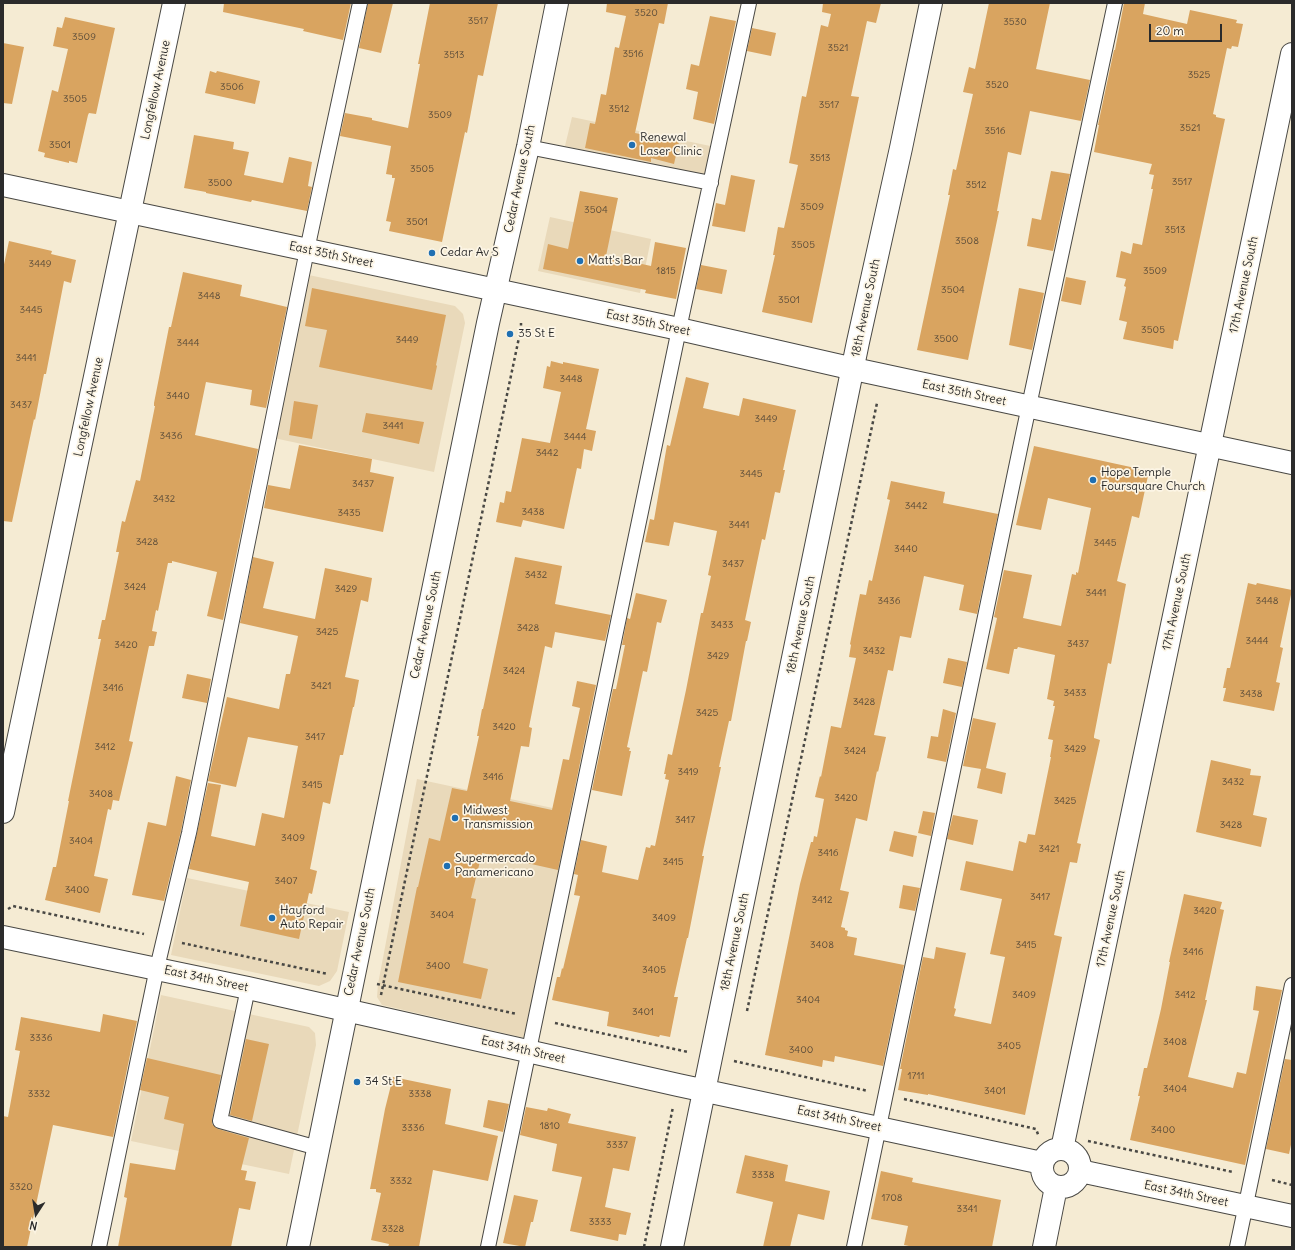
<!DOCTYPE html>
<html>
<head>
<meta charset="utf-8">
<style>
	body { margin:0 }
	#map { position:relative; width:1295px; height:1250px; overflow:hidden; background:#f5ebd3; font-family:Delius,sans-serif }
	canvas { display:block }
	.frame { position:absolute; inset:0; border:4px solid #2b2b2b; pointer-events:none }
	.north { position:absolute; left:16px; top:1194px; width:40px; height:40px; -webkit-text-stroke:3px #fcf5e5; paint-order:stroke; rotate:192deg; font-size:11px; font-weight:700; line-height:16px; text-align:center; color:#2b2b2b }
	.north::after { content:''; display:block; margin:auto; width:14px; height:18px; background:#2b2b2b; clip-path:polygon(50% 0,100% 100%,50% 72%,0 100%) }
	.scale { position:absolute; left:1149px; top:24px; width:73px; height:18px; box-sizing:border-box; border:2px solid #2b2b2b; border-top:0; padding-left:5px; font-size:12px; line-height:14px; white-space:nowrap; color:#2b2b2b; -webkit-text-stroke:3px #fcf5e5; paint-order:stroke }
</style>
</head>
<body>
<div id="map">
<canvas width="1295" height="1250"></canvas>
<div class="frame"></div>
<div class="north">N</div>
<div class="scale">20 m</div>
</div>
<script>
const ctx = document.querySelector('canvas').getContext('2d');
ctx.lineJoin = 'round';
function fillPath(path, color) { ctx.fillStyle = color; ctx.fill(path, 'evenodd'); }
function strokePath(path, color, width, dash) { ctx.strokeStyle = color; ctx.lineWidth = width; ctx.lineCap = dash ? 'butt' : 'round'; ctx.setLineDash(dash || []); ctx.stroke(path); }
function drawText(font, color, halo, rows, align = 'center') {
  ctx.font = font + ' Delius,sans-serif'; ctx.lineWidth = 3.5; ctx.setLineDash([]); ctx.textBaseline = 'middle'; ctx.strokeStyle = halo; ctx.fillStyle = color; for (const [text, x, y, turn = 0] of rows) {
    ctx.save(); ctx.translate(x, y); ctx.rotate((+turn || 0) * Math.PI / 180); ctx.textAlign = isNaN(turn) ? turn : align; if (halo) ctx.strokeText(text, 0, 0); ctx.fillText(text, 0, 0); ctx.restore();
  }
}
const built = new Path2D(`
	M572,117L715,147L708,177L565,146Z
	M550,217L651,239L640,293L538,271Z
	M304,274L455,306L463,314L465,323L434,472L269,437Z
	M417,779L576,813L529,1039L382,1005L377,997L378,984Z
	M187,878L349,912L337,971L330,981L319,986L171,955Z
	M161,995L309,1027L315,1033L316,1045L289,1174L131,1141Z`);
const building = new Path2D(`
	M224,3H351L343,40L303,31L304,29L223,12Z
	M368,3H393L381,53L359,48Z
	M430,3H498L483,76L478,75L467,133L465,132L442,242L389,231L391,222L386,221L395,178H392V175L386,174L391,146L340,136L345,113L372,118V120L408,128L420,64H418Z
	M607,3H668L664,24L659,23L635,133L679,142L674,164L651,158V162L585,148L590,123L595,124L601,94L606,95L615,47L619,48L626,16L606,12Z
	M823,3H881L876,23L867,21L851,96L859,97L812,323L762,312L775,255H773L778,227L784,228L798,165L789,163L802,96L806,97L821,25L828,27L831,14L822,12Z
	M989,3H1050L1036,69L1090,80L1081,121L1030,111L1021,155L1008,152L997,211H999L968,360L917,350L950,195H948L953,169L956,170L973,94L963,92L969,67L975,69Z
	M1124,3H1145L1143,14L1187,24L1190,10L1237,20L1236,23L1243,24L1238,47L1232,46L1231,49L1227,48L1213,114L1216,115V117L1225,119L1178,341L1174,340L1173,349L1123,339L1127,322L1119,320L1126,287L1124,286L1126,279L1116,277L1121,251L1131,254L1133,243L1142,245L1153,189H1151L1154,175L1149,174L1152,164L1094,152L1099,125H1098L1114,50H1115Z
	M710,16L736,21L714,124L693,119L698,92L686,89L691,64L699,66Z
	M65,17L115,28L96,114L89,113L88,115L77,163L69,161V163L44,157L45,153L38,151L52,90L58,92L68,49L53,46L57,27L62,28Z
	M752,28L776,33L771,56L747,51Z
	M3,43L24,47L12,104L3,103Z
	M210,71L216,73L217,71L260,81L255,104L205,93Z
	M194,135L234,142L233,149L249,152L244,175L283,183L289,157L312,162L308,186L312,187L307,211L252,200L251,202L206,193V192L184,188Z
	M1051,171L1070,174L1053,251L1027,246L1032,218L1041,220Z
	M731,175L755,180L745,232L712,226L716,203L725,205Z
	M580,191L618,198L606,256L651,266L655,242L686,248L676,299L645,293L646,290L543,269L548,244L568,249Z
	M9,241L52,251L51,254L76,260L71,283L64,281L46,374H44L35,420L34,419L12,522L3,521V269Z
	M701,265L727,270L722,294L696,289Z
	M183,272L242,285L240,296L287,307L266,408L250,405L252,390L206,382L195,435L258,449L223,620L207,616L217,572L172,561V563H168L158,611L156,610L152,631L157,632L154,646H149L129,741L133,742L119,801L113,800L111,810L108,809L94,876L108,879L100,913L45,900L53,867H56L69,801H68L101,639H98L102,620H105L119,552H116L122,521L125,522L136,480L140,481L155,406H154V403L169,327H171Z
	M1066,277L1086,281L1081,305L1061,301Z
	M312,288L446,315L436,365L437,366L432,390L319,367L327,330L305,326Z
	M1019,288L1044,293L1032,350L1009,345Z
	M551,361L563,364V362L599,369L586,429L596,431L592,451L584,449L581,469L577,468L564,529L523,520L521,527L496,522L500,502L504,503L506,491L511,492L522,438L550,443L561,392L543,388L547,366L550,367Z
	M686,377L709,383L703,408L739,416L743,398L796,410L783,470H785L780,493L775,492L765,540L762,539L745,620L751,622L747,641H746L731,721H729L719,767H721L702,856H704L688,938H687L674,997H678L670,1037L660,1035L659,1037L607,1026L609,1012L552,1000L557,977H560L562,968L563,969L580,896L574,895L578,875L574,874L581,840L607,846L602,872L638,880L646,847L650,848L651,845L655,846L669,780L665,779L666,774H664L668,754L672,755L686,690L701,613H703L711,576L708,575L717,531L674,522L669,546L645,542L650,519L654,520L667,445L670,446Z
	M294,401L318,405L312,439L289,435Z
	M366,413L424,422L419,444L362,432Z
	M299,445L372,459L370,472L394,477L383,532L264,508L268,485L290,489Z
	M1034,446L1149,471L1139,518L1132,516L1117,581L1126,584L1111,664L1108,663L1094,736V738L1100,740L1077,843L1081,844L1077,863L1070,862L1054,935L1062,937L1025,1115L928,1094V1095L898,1090L902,1069H900L923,957L934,959L936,947L966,953L954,1008L956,1009L954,1016L991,1024L1005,957L990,954L1002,899L960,890L966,861L1013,871L1019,841L1026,843L1028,834L1035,835L1051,757H1050L1053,740L1048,739L1055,706H1053L1054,701L1047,699L1055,655L1018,647L1017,649H1014L1009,674L986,669L997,618L994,617L1004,570L1032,575L1023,618L1061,626L1072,574L1076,575V572L1078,573L1091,508L1048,498L1041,530L1016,525Z
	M891,481L945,492L943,503L998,514L977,614L959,610L964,585L924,576L911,638L900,636L893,671L888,670L874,735L886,737L878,772L877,771L867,821L856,818L840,890L849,892L841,927L845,928V930L848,931L847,936L857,938L854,955L904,965L883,1066L835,1056L834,1062L823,1060L822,1067L765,1055L800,884L811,842H813L814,836L817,837L824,799L815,797L820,776L821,777L831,726L841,728L856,658L849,657L851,645L850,644L860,594L866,595L869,580L872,581L890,500L887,499Z
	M253,557L274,562L263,608L315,619L325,568L372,578L368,602L361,600L345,677L359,680L354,707H353L343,755H340L330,804L323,802L310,869L317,871L312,894L309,893L299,939L240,926L249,882L189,869L208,783L221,785L211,836L255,846L262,813L284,818L298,746L248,737L236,787L208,781L227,697L279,709L286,674H290L298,636L240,623Z
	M515,557L562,566L555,604L611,615L605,641L555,632L552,648L545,646L529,727L532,728L529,747L521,746L510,801L552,810L563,759L569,760L580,708L572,706L577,681L596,685L558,870L482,853L471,898L476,899L463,963L488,969L481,999L398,982L417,887H418L429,838L440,841L452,788L467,791L479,736H477L482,709H483Z
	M1248,583L1256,585L1257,583L1292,590L1280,647L1283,648L1276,682L1280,683L1274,711L1223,701L1226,688H1223L1227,668H1230Z
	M636,593L667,600L661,623L657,622L647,672L643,671L627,747L630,748L629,751H631L622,796L592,790L613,689H616L625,645H622L627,618L630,619Z
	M948,658L967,662L962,687L943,683Z
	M187,674L211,679L207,703L182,698Z
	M943,709L956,713L946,762L927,758L931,736L938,737Z
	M973,718L996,723L986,768L1006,773L1002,794L977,788L981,769L963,766Z
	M1211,760L1251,769L1250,775L1261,776L1253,815L1267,818L1261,847L1196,832Z
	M176,776L191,780L181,831L164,901L132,895L148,822L166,826Z
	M923,811L935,813L931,836L918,833Z
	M953,815L978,820L973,845L947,839Z
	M894,831L917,836L913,857L889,851Z
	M903,885L920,888L915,911L899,908Z
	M1184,894L1222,902L1220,909L1224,910L1205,1000H1207L1188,1077L1233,1088L1237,1072L1246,1074L1259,1011L1253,1010L1256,986L1282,990L1245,1165L1130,1140L1140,1096H1138L1144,1068H1147L1161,1009L1170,962H1169Z
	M103,1014L137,1021L113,1137L53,1125L27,1247H3V1116L8,1117L20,1051L15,1050L21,1017L100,1032Z
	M246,1039L269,1044L252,1121L230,1115Z
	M147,1058L221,1075L212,1119V1124L218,1129L249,1138L241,1170L247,1171L245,1180L256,1182L250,1210L239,1208L231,1247H118L127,1198L124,1197L130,1163L175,1170L184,1124L164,1119L169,1097L140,1090Z
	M1285,1059L1292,1060V1140L1289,1154L1266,1149Z
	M393,1077L451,1089L445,1124L498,1136L488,1181L433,1170L419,1247H388L389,1244L371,1240L381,1193L376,1192V1189H370L385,1109Z
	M488,1100L509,1104L503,1132L483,1127Z
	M526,1107L547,1111L548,1108L571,1114L568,1123L636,1137L629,1171L613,1168L605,1207L631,1213L626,1235L619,1234L618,1241L570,1231L582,1177L552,1171L557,1144L520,1135Z
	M745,1155L788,1165L785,1181L830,1191L824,1220L798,1214L790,1247H763L773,1202L736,1193Z
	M881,1171L913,1178L912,1182L1001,1200L992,1247H914L904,1245L908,1226L871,1219Z
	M514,1195L538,1200L533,1222H531L525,1247L503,1243Z`);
const path = new Path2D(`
	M8,909L13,906L144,934
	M182,943L328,974
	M377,984L517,1014
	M381,995L521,328V323
	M747,1011L877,403
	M555,1023L688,1052
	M734,1061L868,1091
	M904,1099L1036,1129L1039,1137
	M1088,1141L1233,1172
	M1272,1180L1292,1185
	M644,1247L673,1107`);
const lane = new Path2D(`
	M528,147L711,183
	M248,988L220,1121L318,1148
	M99,1247L157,968L189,833L307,250L360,3
	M488,1247L679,329L749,3
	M854,1247L1023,434L1115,3
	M1237,1247L1292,985`);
const street = new Path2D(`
	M3,812L174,3
	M3,937L248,988L678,1085L1042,1163
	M1042 1168a19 19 0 1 1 38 0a19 19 0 1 1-38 0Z
	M1062,1149L1292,54
	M1080,1171L1292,1216
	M672,1247L858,342L901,148L931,3
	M1044,1247L1056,1187`);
const secondary = new Path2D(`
	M3,185L679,329L854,369L1292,463
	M298,1247L488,323L528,147L557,3`);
const markers = [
	[632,145,4,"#1f6fb2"],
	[432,253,4,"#1f6fb2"],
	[580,261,4,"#1f6fb2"],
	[510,334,4,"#1f6fb2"],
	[1093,480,4,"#1f6fb2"],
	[455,818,4,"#1f6fb2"],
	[447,866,4,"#1f6fb2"],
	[272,918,4,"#1f6fb2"],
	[357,1082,4,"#1f6fb2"]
];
const numberNames = [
	["3520",646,13],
	["3517",478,21],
	["3530",1015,22],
	["3509",84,37],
	["3521",838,48],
	["3516",633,54],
	["3513",454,55],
	["3525",1199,75],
	["3520",997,85],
	["3506",232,87],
	["3505",75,99],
	["3517",829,105],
	["3512",619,109],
	["3509",440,115],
	["3521",1190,128],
	["3516",995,131],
	["3501",60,145],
	["3513",820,158],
	["3505",422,169],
	["3517",1182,182],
	["3500",220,183],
	["3512",976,185],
	["3509",812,207],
	["3504",596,210],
	["3501",417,222],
	["3513",1175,230],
	["3508",967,241],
	["3505",803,245],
	["3449",40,264],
	["1815",666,271],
	["3509",1155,271],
	["3504",953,290],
	["3448",209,296],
	["3501",789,300],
	["3445",31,310],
	["3505",1153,330],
	["3500",946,339],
	["3449",407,340],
	["3444",188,343],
	["3441",26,358],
	["3448",571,379],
	["3440",178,396],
	["3437",21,405],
	["3449",766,419],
	["3441",393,426],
	["3436",171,436],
	["3444",575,437],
	["3442",547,453],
	["3445",751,474],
	["3437",363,484],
	["3432",164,499],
	["3442",916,506],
	["3438",533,512],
	["3435",349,513],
	["3441",739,525],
	["3428",147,542],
	["3445",1105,543],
	["3440",906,549],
	["3437",733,564],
	["3432",536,575],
	["3424",135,587],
	["3429",346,589],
	["3441",1096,593],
	["3436",889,601],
	["3448",1267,601],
	["3433",722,625],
	["3428",528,628],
	["3425",327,632],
	["3444",1257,641],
	["3437",1078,644],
	["3420",126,645],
	["3432",874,651],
	["3429",718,656],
	["3424",514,671],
	["3421",321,686],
	["3416",113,688],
	["3433",1075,693],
	["3438",1251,694],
	["3428",864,702],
	["3425",707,713],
	["3420",504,727],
	["3417",315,737],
	["3412",105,747],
	["3429",1075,749],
	["3424",855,751],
	["3419",688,772],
	["3416",493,777],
	["3432",1233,782],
	["3415",312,785],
	["3408",101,794],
	["3420",846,798],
	["3425",1065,801],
	["3417",685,820],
	["3428",1231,825],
	["3409",293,838],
	["3404",81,841],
	["3421",1049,849],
	["3416",828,853],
	["3415",673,862],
	["3407",286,881],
	["3400",77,890],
	["3417",1040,897],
	["3412",822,900],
	["3420",1205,911],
	["3404",442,915],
	["3409",664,918],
	["3408",822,945],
	["3415",1026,945],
	["3416",1193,952],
	["3400",438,966],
	["3405",654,970],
	["3409",1024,995],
	["3412",1185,995],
	["3404",808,1000],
	["3401",643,1012],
	["3336",41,1038],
	["3408",1175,1042],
	["3405",1009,1046],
	["3400",801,1050],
	["1711",916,1076],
	["3404",1175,1089],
	["3401",995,1091],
	["3332",39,1094],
	["3338",420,1094],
	["1810",550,1126],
	["3336",413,1128],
	["3400",1163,1130],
	["3337",617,1145],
	["3338",763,1175],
	["3332",401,1181],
	["3320",21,1187],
	["1708",892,1198],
	["3341",967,1209],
	["3333",600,1222],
	["3328",393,1229]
];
const streetNames = [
	["Longfellow Avenue",156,90,-78],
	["Cedar Avenue South",520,179,-78],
	["East 35th Street",331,255,12],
	["17th Avenue South",1244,285,-78],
	["18th Avenue South",866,308,-78],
	["East 35th Street",648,323,12],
	["East 35th Street",964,393,12],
	["Longfellow Avenue",89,407,-78],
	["17th Avenue South",1177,602,-78],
	["Cedar Avenue South",426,625,-78],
	["18th Avenue South",801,625,-78],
	["17th Avenue South",1111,919,-78],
	["Cedar Avenue South",360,942,-78],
	["18th Avenue South",735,942,-78],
	["East 34th Street",206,979,12],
	["East 34th Street",523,1050,13],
	["East 34th Street",839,1119,12],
	["East 34th Street",1186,1194,12]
];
const poiNames = [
	["Renewal",640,138],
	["Laser Clinic",640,152],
	["Cedar Av S",440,253],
	["Matt's Bar",588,261],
	["35 St E",518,334],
	["Hope Temple",1101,473],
	["Foursquare Church",1101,487],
	["Midwest",463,811],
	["Transmission",463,825],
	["Supermercado",455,859],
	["Panamericano",455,873],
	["Hayford",280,911],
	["Auto Repair",280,925],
	["34 St E",365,1082]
];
fillPath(built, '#e9d9ba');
fillPath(building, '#d9a460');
strokePath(lane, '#494844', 16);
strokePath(street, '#494844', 24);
strokePath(secondary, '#494844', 24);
strokePath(path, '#494844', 2.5, [3, 3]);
strokePath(lane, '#fff', 14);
strokePath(street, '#fff', 22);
strokePath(secondary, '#fff', 22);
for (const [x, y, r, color] of markers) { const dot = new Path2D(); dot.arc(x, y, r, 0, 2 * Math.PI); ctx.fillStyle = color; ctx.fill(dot); strokePath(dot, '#fcf5e5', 1.5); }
drawText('10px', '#564938', null, numberNames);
drawText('12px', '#2b2b2b', '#fcf5e5', streetNames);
drawText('12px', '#2b2b2b', '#fcf5e5', poiNames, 'left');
</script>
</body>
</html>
